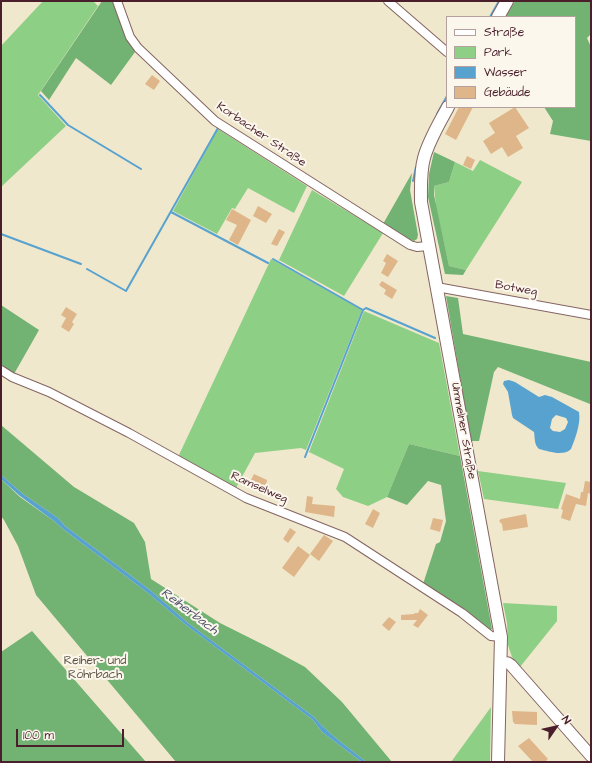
<!DOCTYPE html>
<html>
<head>
<meta charset="utf-8">
<style>
	body { margin:0 }
	#map { position:relative; width:592px; height:763px; overflow:hidden; background:#f0e8cc; font-family:"Architects Daughter",sans-serif }
	canvas { display:block }
	.frame { position:absolute; inset:0; border:2px solid #4a1f2b; pointer-events:none }
	.legend { position:absolute; left:446px; top:16px; width:130px; height:92px; box-sizing:border-box; background:#fbf7ec; border:1px solid #b4a19f; margin:0; padding:5px 7px; list-style:none; font-size:12px; color:#4a1f2b }
	.legend li { display:flex; align-items:center; gap:8px; height:20px }
	.legend b { width:20px; border:1px solid #b4a19f }
	.north { position:absolute; left:536px; top:707px; width:40px; height:40px; -webkit-text-stroke:3px #fbf7ec; paint-order:stroke; rotate:56deg; font-size:11px; font-weight:700; line-height:16px; text-align:center; color:#4a1f2b }
	.north::after { content:''; display:block; margin:auto; width:14px; height:18px; background:#4a1f2b; clip-path:polygon(50% 0,100% 100%,50% 72%,0 100%) }
	.scale { position:absolute; left:16px; top:729px; width:108px; height:18px; box-sizing:border-box; border:2px solid #4a1f2b; border-top:0; padding-left:5px; font-size:12px; line-height:14px; white-space:nowrap; color:#4a1f2b; -webkit-text-stroke:3px #fbf7ec; paint-order:stroke }
</style>
</head>
<body>
<div id="map">
<canvas width="592" height="763"></canvas>
<div class="frame"></div>
<ul class="legend">
<li><b style="height:5px;background:#fff"></b>Straße</li>
<li><b style="height:11px;background:#8ecf86"></b>Park</li>
<li><b style="height:11px;background:#57a2cf"></b>Wasser</li>
<li><b style="height:11px;background:#deb689"></b>Gebäude</li>
</ul>
<div class="north">N</div>
<div class="scale">100 m</div>
</div>
<script>
const ctx = document.querySelector('canvas').getContext('2d');
ctx.lineJoin = 'round';
function fillPath(path, color) { ctx.fillStyle = color; ctx.fill(path, 'evenodd'); }
function strokePath(path, color, width, dash) { ctx.strokeStyle = color; ctx.lineWidth = width; ctx.lineCap = dash ? 'butt' : 'round'; ctx.setLineDash(dash || []); ctx.stroke(path); }
function drawText(font, color, halo, rows, align = 'center') {
  ctx.font = font + ' "Architects Daughter",sans-serif'; ctx.lineWidth = 4; ctx.setLineDash([]); ctx.textBaseline = 'middle'; ctx.strokeStyle = halo; ctx.fillStyle = color; for (const [text, x, y, turn = 0] of rows) {
    ctx.save(); ctx.translate(x, y); ctx.rotate((+turn || 0) * Math.PI / 180); ctx.textAlign = isNaN(turn) ? turn : align; if (halo) ctx.strokeText(text, 0, 0); ctx.fillText(text, 0, 0); ctx.restore();
  }
}
const green = new Path2D(`
	M43,1H93L98,6L38,95L66,126L1,187V46Z
	M218,129L307,186L294,213L248,188L235,209L232,208L217,234L173,211Z
	M480,160L522,182L466,270L449,266L436,207L434,186L449,182L455,162L473,171Z
	M312,190L383,233L344,296L279,260Z
	M271,259L362,310L306,450L301,448L255,453L236,488L178,457Z
	M364,311L439,343L460,456L409,444L387,497L368,506L343,497L336,489L344,469L309,452Z
	M478,471L566,483L558,509L484,499Z
	M503,603L557,606V621L520,667L512,657L508,645L507,623Z
	M491,707L490,762H451Z`);
const forest = new Path2D(`
	M102,1H115L127,39L135,52L111,85L76,58L49,100L41,91Z
	M515,1H591V34L587,38L591,47V141L550,134L553,121L544,107H575V17H505Z
	M434,152L455,162L449,182L434,186V195L449,266L466,270L463,275L445,274L428,197L429,174Z
	M412,173L410,190L418,235L417,239L414,241L409,240L383,224Z
	M446,296L458,298L463,334L591,362V399L590,404L498,367L494,372L479,441H471Z
	M1,305L39,330L14,374L1,366Z
	M1,425L74,487L134,523L145,542L151,579L220,623L270,648L305,667L342,702L392,762H366C349,747 329,735 314,717L188,623L150,590L65,526L58,518L23,494L1,475Z
	M409,444L460,456L492,629L490,630L423,584L436,544L440,542L446,521L441,485L428,481L407,505L387,497Z
	M1,479L20,497L54,521L63,529L148,593L186,625L313,720L322,732L362,762H176L36,595L18,546L4,520L1,516Z
	M32,631L146,762H1V652Z`);
const water = new Path2D(`
	M509,380L515,382L539,397L545,395L552,397L579,412C581,424 575,439 571,449C563,457 548,451 539,449C534,445 535,438 534,432L513,418L512,415L508,392L503,384L504,381ZM556,415L566,418L568,422L565,429L560,432L553,431L550,428L552,419Z
	M1,475L23,494L58,518L65,526L150,590L188,623L314,717C329,735 349,747 366,762H362L322,732L313,720L186,625L148,593L63,529L54,521L20,496L1,479Z`);
const stream = new Path2D(`
	M490,17L499,1
	M40,95L68,125L141,169
	M437,114L447,96
	M413,181L416,167
	M171,212L268,263
	M1,234L81,264
	M273,259L363,310L366,308L435,338
	M87,269L126,291L218,128
	M305,457L363,310`);
const building = new Path2D(`
	M152,75L160,81L154,90L145,84Z
	M459,107H473L456,140L445,134Z
	M515,107L529,128L516,136L523,148L508,157L502,147L491,154L483,141L495,133L489,123Z
	M467,156L475,160L471,169L463,165Z
	M258,206L272,214L266,223L253,216Z
	M232,209L251,220L238,245L229,240L237,225L226,220Z
	M279,229L285,232L277,246L271,244Z
	M387,254L398,261L388,277L381,273L386,263L383,261Z
	M382,281L397,290L392,299L384,294L386,290L379,285Z
	M66,307L77,314L72,322L74,324L69,332L61,327L66,318L61,315Z
	M254,474L267,480V481L264,488L251,480Z
	M585,481L591,482V494L588,493L586,506L576,504L570,521L561,518L563,510L561,509L566,494L580,499L581,492H583Z
	M307,496L313,497L312,504L335,506L334,517L305,512Z
	M373,509L380,513L373,528L365,524Z
	M526,514L528,527L503,531L502,524L499,521L501,519Z
	M433,518L443,520L440,532L430,529Z
	M290,528L296,532L288,543L283,539Z
	M324,535L333,541L319,561L310,554Z
	M298,546L310,555L294,577L282,568Z
	M420,609L428,615L418,628L413,625L417,620H401V615L414,614L415,613H418Z
	M389,617L396,622L389,631L382,625Z
	M512,711L537,712V725L515,724L513,722Z
	M529,738L548,759L545,762H533L518,746Z`);
const minor = new Path2D(`
	M117,1L130,37L138,48L215,121L410,245L417,247L428,246
	M388,1L447,52
	M436,289L442,288L591,315
	M1,370L12,377L49,392L129,433L246,498L345,537L462,613L491,636L501,637`);
const tertiary = new Path2D(`
	M501,662L508,663L511,665L591,756`);
const secondary = new Path2D(`
	M498,17L507,1
	M448,107C439,124 429,140 424,158C420,172 421,188 421,202L501,637L498,762`);
const streetNames = [
	["Korbacher Straße",261,135,34],
	["Botweg",516,289,10],
	["Ummelner Straße",463,431,80],
	["Ramselweg",259,488,24]
];
const parkNames = [
	["Reiher- und",95,661],
	["Röhrbach",95,675]
];
const waterNames = [
	["Reiherbach",189,612,37]
];
fillPath(green, '#8ecf86');
fillPath(forest, '#72b273');
fillPath(water, '#57a2cf');
strokePath(stream, '#57a2cf', 2);
fillPath(building, '#deb689');
strokePath(minor, '#846563', 10);
strokePath(tertiary, '#846563', 13);
strokePath(secondary, '#846563', 14);
strokePath(minor, '#fff', 8);
strokePath(tertiary, '#fff', 11);
strokePath(secondary, '#fff', 12);
drawText('12px', '#4a1f2b', '#fbf7ec', streetNames);
drawText('12px', '#5e5446', '#fbf7ec', parkNames);
drawText('italic 13px', '#4f536d', '#fbf7ec', waterNames);
</script>
</body>
</html>
